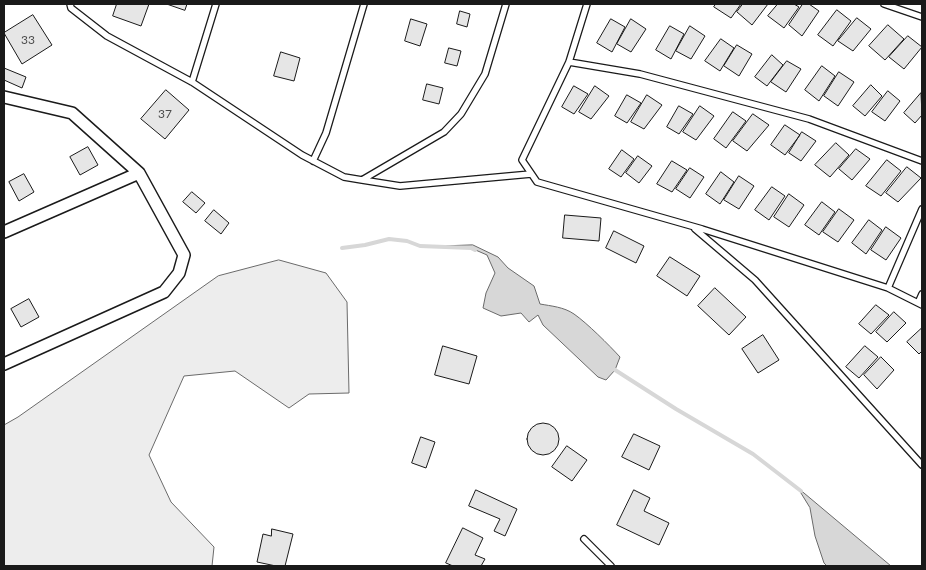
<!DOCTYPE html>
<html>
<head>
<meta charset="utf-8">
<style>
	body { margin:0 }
	#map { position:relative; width:926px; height:570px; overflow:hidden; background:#fff; font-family:Lato,sans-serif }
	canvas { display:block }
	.frame { position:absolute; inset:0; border:5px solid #1a1a1a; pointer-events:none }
</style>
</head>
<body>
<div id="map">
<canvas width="926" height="570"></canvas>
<div class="frame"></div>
</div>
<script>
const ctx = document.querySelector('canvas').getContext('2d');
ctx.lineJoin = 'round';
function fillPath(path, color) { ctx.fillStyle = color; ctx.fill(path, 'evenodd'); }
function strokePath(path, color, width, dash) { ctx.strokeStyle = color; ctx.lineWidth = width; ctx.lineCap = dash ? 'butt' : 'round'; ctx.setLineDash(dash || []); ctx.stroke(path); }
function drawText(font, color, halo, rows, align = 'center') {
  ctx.font = font + ' Lato,sans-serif'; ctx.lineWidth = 4; ctx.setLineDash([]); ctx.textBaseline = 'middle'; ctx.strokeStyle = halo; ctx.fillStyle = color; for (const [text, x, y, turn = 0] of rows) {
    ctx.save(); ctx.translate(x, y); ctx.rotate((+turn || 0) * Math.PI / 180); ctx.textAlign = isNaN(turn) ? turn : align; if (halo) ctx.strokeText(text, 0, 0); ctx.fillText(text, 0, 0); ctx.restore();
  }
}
const green = new Path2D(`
	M279,260L326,273L347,302L349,393L309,394L289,408L235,371L184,376L149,455L171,502L214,547L212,566H4V425L18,417L218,276Z`);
const water = new Path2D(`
	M473,245L498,257L508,268L534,286L540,304C551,306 564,307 574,314C587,323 609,345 620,357L615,370L606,380L598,377L543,325L538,315L529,322L521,313L501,316L483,308L486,293L495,273L487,255L471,248L443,246Z
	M798,488L891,566H827L824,563L815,536L810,508Z`);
const stream = new Path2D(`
	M342,248L365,245L389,239L407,241L420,246L471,248L475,250
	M612,368L676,409L753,454L801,491`);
const building = new Path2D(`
	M117,4H149L141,26L113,16Z
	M167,4H187L185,10Z
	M716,4H741L731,18L714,7Z
	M743,4H768L752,25L737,12Z
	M778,4H794L799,7L784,28L768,16Z
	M803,4H809L819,11L802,36L789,25Z
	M837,10L851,21L833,46L818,35Z
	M460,11L470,14L467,27L457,24Z
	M33,15L52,45L22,64L4,33Z
	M857,18L871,29L853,51L838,41Z
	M411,19L427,24L420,46L405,41Z
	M611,19L625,27L612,52L597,43Z
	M631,19L646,29L631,52L617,44Z
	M888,25L904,39L885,60L869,46Z
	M670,26L684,34L671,59L656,50Z
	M690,26L705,36L691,59L676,51Z
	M908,36L922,47L904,69L889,57Z
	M721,39L734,48L720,71L705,61Z
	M737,45L752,54L739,76L724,66Z
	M449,48L461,51L457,66L445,63Z
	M281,52L300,58L294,81L274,76Z
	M772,55L783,65L767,86L755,77Z
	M787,61L801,69L786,92L771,82Z
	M822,66L835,76L819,101L805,90Z
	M4,68L26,77L22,88L4,80Z
	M839,72L854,82L838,106L824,96Z
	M427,84L443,88L439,104L423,100Z
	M871,85L882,96L865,116L853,106Z
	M574,86L588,94L574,114L562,107Z
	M595,86L609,96L591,119L579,112Z
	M166,90L189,110L165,139L141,119Z
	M888,91L900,101L885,121L872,112Z
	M921,93L922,115L915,123L904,113Z
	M627,95L641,103L627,123L615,116Z
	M647,95L662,105L644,129L631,122Z
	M679,106L693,114L679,134L667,127Z
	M700,106L714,116L696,140L683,132Z
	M733,112L746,121L726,148L714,139Z
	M753,114L769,125L747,151L733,141Z
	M785,125L800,135L785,155L771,145Z
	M802,132L816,141L801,161L789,153Z
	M836,143L849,155L830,177L815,165Z
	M88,147L98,165L80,175L70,157Z
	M856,149L870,159L852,180L839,169Z
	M622,150L634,159L621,177L609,169Z
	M638,156L652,166L639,183L626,173Z
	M887,160L901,171L881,196L866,186Z
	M672,161L687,170L672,192L657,184Z
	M907,167L921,178L898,202L886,193Z
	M690,168L704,177L690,198L676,189Z
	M721,172L734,182L720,204L706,194Z
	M24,174L34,192L19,201L9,182Z
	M739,176L754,186L739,209L724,200Z
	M772,187L785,196L769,220L755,210Z
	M192,192L205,203L196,213L183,202Z
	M789,194L804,205L789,227L774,217Z
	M822,202L835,212L819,235L805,225Z
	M839,209L854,220L838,242L823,232Z
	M214,210L229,223L221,234L205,221Z
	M565,215L601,218L599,241L563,238Z
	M869,220L882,230L866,254L852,243Z
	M886,227L901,238L886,260L871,250Z
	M614,231L644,246L636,263L606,248Z
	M670,257L700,276L687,296L657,276Z
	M715,288L746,317L729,335L698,306Z
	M29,299L39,317L21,327L11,309Z
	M876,305L889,315L871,334L859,324Z
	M894,312L906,323L887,342L876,332Z
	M922,328V351L919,354L907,342Z
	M763,335L779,360L758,373L742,349Z
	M443,346L477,356L469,384L435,375Z
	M865,346L878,357L859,378L846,367Z
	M881,357L894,370L877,389L864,375Z
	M527 439a16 16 0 1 1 32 0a16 16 0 1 1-32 0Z
	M634,434L660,446L649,470L622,457Z
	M421,437L435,442L426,468L412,463Z
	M567,446L587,460L572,481L552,467Z
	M476,490L517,509L505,536L494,531L500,519L469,506Z
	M634,490L650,498L644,511L669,523L659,545L617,525Z
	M463,528L483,538L475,555L485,559L481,566H453L446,563Z
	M272,529L293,534L285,566H276L257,562L263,534L271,536Z`);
const lane = new Path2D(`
	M70,4L71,8L107,36L192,82L302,155L344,177L362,180L444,132L461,114L485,74L506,4
	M587,4L569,62L522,160L537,182L702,229L888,288L918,303
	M884,4L922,17
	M569,62L640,74L809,119L922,161
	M192,82L216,4
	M313,161L326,133L364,4
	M362,180L400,186L531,174
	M695,229L755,280L922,465
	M888,288L922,209
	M922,294L918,303L922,305
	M584,539L611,566`);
const street = new Path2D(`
	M4,97L72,113L139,173L184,255L179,273L164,292L4,364
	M4,232L139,173`);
const numberNames = [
	["33",28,40],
	["37",165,114]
];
fillPath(green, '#ededed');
strokePath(green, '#6a6a6a', 1);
fillPath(water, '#d7d7d7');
strokePath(water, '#6a6a6a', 1);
strokePath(stream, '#d7d7d7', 4);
fillPath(building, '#e6e6e6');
strokePath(building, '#1a1a1a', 1);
strokePath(lane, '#1a1a1a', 8);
strokePath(street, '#1a1a1a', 14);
strokePath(lane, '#fff', 5.5);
strokePath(street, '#fff', 11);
drawText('12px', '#4d4d4d', null, numberNames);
</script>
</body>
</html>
